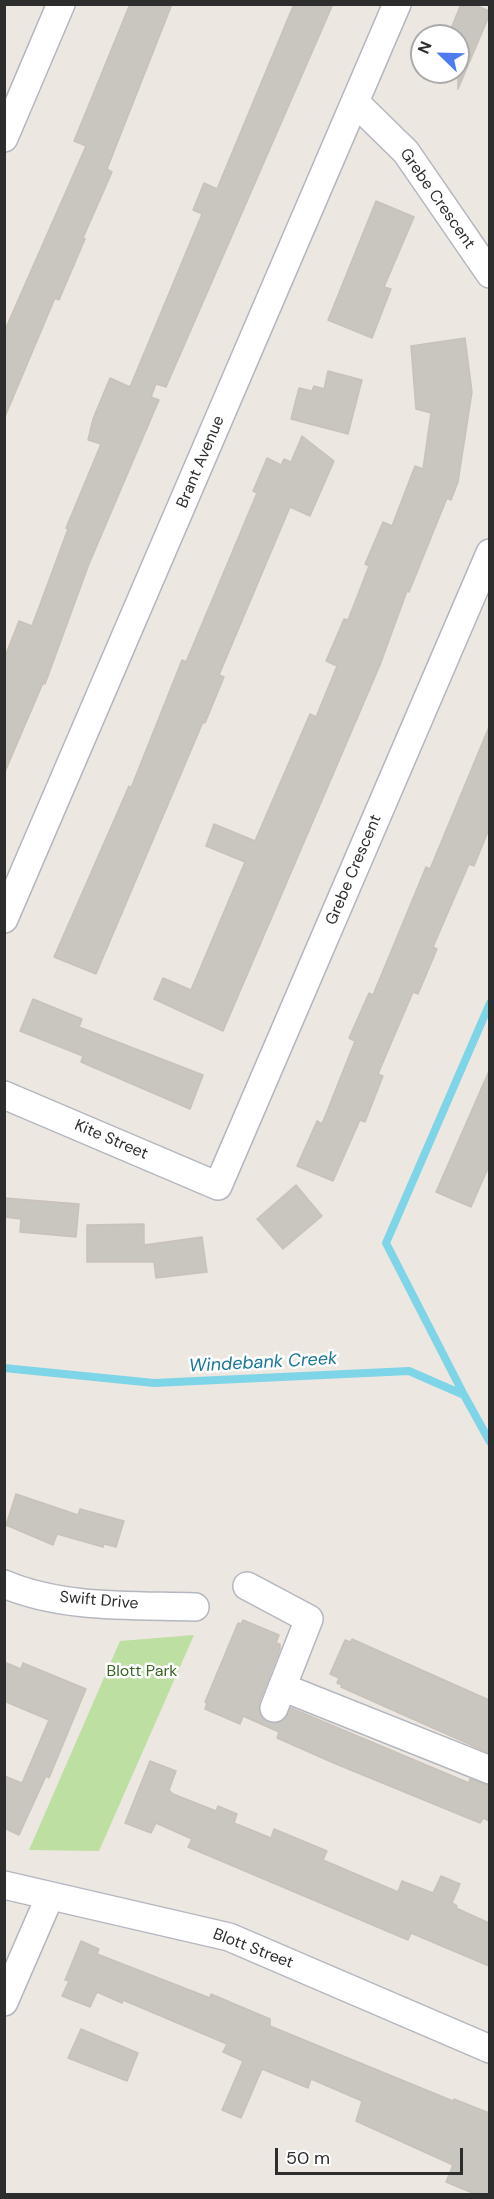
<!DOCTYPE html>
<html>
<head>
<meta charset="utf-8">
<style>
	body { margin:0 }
	#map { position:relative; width:494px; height:2199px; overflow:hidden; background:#ede7e1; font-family:"DM Sans",sans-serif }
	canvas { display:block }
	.frame { position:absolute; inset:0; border:6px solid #2d2d2d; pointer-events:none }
	.north { position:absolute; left:410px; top:24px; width:60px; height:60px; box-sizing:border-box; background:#fff; border:2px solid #ababab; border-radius:50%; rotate:293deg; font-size:16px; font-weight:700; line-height:24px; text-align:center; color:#2d2d2d }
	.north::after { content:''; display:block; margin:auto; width:21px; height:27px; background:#4e7bed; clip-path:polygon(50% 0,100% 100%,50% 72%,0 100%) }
	.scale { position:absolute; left:275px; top:2148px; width:188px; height:27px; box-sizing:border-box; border:3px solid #2d2d2d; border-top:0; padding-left:8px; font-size:18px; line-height:21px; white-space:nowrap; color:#2d2d2d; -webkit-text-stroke:4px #fff; paint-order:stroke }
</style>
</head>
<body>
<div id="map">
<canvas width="494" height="2199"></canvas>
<div class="frame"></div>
<div class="north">N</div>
<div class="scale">50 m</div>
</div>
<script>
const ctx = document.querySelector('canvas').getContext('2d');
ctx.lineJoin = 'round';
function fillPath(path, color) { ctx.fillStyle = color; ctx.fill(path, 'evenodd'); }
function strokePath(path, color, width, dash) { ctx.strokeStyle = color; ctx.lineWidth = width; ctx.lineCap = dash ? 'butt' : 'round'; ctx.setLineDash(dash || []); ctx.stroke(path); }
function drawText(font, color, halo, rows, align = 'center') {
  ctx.font = font + ' "DM Sans",sans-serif'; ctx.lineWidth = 5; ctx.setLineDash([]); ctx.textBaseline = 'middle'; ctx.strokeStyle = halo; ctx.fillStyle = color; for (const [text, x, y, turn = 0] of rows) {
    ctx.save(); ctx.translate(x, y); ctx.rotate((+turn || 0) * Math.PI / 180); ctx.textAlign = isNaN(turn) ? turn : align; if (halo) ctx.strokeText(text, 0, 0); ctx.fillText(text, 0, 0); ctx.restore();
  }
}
const green = new Path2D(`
	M194,1635L99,1851L29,1850L120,1641Z`);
const stream = new Path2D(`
	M4,1368L154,1383L409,1371L464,1395L490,1442
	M464,1395L386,1243L490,1003`);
const building = new Path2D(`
	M130,4H172L107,169L112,172L83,238L85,239L59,300L55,298L4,419V332L86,146L74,141Z
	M294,4H333L166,387L156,384L151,397L159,400L89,564L45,684L43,683L4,774V659L19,621L32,626L68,529L66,528L101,444L88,440L93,419L110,378L130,387L202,214L193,210L204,183L217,189Z
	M461,4H473L489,11V16L458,89V36H448Z
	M376,201L414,217L384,287L391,289L372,338L328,320Z
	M465,338L472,392L458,482L451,500L447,498L409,592L407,591L380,665L223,1031L154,999L163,978L191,990L245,862L206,846L214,824L255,841L310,714L316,717L337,666L326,661L344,619L348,620L369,566L365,564L383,522L392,526L415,466L423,469L431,413L416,409L411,346Z
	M328,371L362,380L348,434L291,419L299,388L312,391L314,386L324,389Z
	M302,436L334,461L310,516L290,507L219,675L224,677L205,723L203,722L96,974L54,957L129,786L131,788L182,660L186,662L218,586L257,493L253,491L267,458L281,465L284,459L291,462Z
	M489,727V829L474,866L469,864L433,947L437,949L418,994L413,992L378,1074L383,1076L365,1122L360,1120L333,1181L297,1166L317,1121L322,1124L355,1041L349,1038L369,993L373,995L426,867L430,869Z
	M33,999L82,1019L79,1027L203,1075L190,1109L81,1062L83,1056L20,1031Z
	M489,1071V1166L471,1207L436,1192Z
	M296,1185L322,1216L283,1249L257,1219Z
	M4,1198L79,1204L76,1237L20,1232L21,1219L4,1217Z
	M144,1224V1245L202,1237L207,1272L156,1278L154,1262H87V1225Z
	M16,1494L78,1515L80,1509L124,1521L116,1547L104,1544L103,1547L57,1534L53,1545L6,1525Z
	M243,1620L279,1635L276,1643L280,1644V1649L259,1703L262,1718L277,1723L284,1720L291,1708L469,1783L470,1779L489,1785V1821L483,1818L480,1823L336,1764L277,1738L279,1732L243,1716L240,1724L205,1709L207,1703L205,1702L238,1623L241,1624Z
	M352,1639L489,1700V1753L341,1687L342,1685L337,1683L339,1678L330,1674L345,1640L351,1642Z
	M4,1662L21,1669L23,1663L86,1689L49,1778L46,1776L19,1835L4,1828V1776L22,1783L49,1720L4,1701Z
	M150,1761L176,1771L169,1790L173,1794L216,1811L218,1806L237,1814L234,1823L271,1838L274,1829L327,1851L323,1860L398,1892L402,1881L433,1893L441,1876L460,1884L452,1903L457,1906L456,1908L489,1923V1966L411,1933L408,1940L188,1847L192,1839L156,1823L151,1833L125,1823Z
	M81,1941L99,1949L97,1954L210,1998L211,1994L270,2019V2026L453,2101L454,2099L489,2113V2194H475L446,2182L453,2165L356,2121L362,2101L311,2079L308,2088L262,2069L241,2118L222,2110L243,2061L223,2052L227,2044L123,2000L122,2003L97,1992L90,2007L62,1996L69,1981L65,1980Z
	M81,2029L138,2053L127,2081L68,2058Z`);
const minor = new Path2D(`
	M356,103L406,152L490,274
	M4,138L61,4
	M4,919L397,4
	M4,1095L218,1186L490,553
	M4,1584C63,1609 132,1605 195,1607
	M247,1586L309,1619L274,1708
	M282,1687L490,1770
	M4,1885L229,1937L490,2049
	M4,2002L50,1896`);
const streetNames = [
	["Grebe Crescent",437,199,55],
	["Brant Avenue",201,462,-67],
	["Grebe Crescent",354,870,-67],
	["Kite Street",111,1140,23],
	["Swift Drive",99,1601,5],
	["Blott Street",253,1949,21]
];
const parkNames = [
	["Blott Park",142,1672]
];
const waterNames = [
	["Windebank Creek",263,1363,-3]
];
fillPath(green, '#bddfa2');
strokePath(stream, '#7dd5e7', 8);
fillPath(building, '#c9c5bf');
strokePath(building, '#c9c2ba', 1.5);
strokePath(minor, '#b4b7bf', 30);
strokePath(minor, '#fff', 27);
drawText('16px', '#2d2d2d', '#fff', streetNames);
drawText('16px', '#366721', '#fff', parkNames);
drawText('italic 18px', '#187797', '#fff', waterNames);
</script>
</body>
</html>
